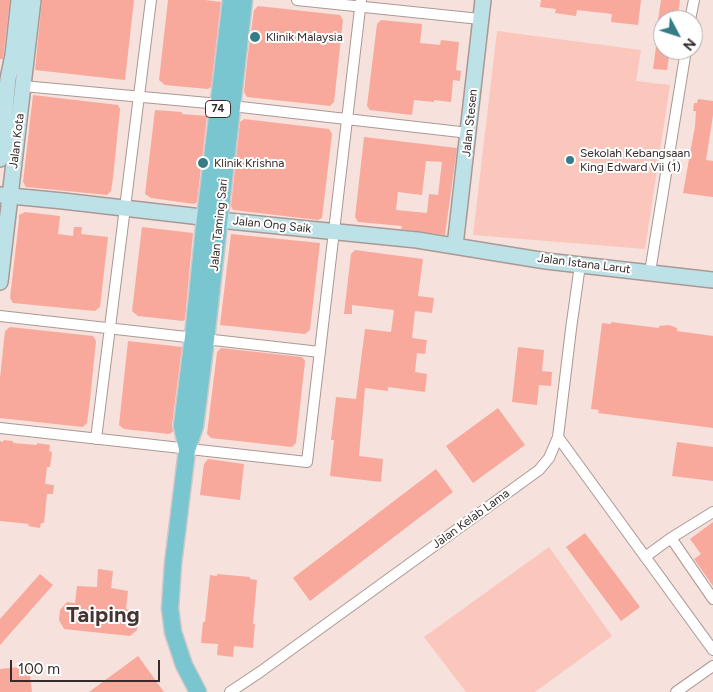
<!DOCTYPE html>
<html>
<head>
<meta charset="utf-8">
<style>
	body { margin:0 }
	#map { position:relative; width:713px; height:692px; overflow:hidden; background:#f6e1dd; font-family:Figtree,sans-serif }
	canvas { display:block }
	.north { position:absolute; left:653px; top:10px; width:50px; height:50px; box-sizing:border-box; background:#fff; border:1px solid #aeabaa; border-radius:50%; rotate:130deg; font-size:14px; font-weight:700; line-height:20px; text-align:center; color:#342c2a }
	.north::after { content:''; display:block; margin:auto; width:18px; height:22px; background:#357c87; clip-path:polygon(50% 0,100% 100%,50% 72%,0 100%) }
	.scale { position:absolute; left:10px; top:660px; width:150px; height:22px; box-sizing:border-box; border:2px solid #342c2a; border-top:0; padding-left:6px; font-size:15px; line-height:18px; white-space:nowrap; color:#342c2a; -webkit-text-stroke:4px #fff; paint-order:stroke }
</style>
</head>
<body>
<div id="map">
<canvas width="713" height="692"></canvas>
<div class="north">N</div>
<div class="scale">100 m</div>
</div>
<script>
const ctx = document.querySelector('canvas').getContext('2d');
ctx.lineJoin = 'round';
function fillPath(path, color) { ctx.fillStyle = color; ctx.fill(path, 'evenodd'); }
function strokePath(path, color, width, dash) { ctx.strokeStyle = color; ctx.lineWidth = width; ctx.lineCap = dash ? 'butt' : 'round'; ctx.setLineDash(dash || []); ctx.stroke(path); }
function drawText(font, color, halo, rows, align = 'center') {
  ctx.font = font + ' Figtree,sans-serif'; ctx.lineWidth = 4; ctx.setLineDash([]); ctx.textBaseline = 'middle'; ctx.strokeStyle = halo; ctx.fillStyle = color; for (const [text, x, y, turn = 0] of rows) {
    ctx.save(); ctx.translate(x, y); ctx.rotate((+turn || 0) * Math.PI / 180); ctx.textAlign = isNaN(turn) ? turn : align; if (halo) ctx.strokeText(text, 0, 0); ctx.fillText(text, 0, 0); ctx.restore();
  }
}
const green = new Path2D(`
	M497,31L641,50L636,81L670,85L645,249L473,235Z
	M549,547L612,636L535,692H466L424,637Z`);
const building = new Path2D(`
	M0,0H10L3,59H0Z
	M42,0H134L125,80L35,70Z
	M168,0H205L221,2L211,87L208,89L165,85L159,80Z
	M541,0H641L638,25L611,22L612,14L577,10L576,16L555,13L556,9L540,7Z
	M661,0H680L677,20H658Z
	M258,6L340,15L343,20L334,102L330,106L247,97L244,92L248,54L254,10Z
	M381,20L422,24L420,43L440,45L441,40L459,42L456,70L461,71L460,81L453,80L451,102L434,100V102L414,100L412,115L370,110L367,106L377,24Z
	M658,32L663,33V50H670L667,70L653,69Z
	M33,95L118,105L120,109L113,178L111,191L107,195L26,187L23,182Z
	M698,99L713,101V115L706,160L713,161V197L683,193L695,126L696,111H693L694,103H697Z
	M155,110L182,112V114L207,116L197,202L194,204L151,198L145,194Z
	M244,119L329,129L332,134L322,218L318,220L233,210L231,206L240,122Z
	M364,137L457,148L445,235L401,229L402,226L358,222L355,217ZM426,161L442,162L438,195L429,194L427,213L396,210L398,192L422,195Z
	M25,212L60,216L58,234L73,236L74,227H82L81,234L108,237L100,307L95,311L13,303L10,298L19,220V215Z
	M142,227L193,233L185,319L183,321L138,316L132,311Z
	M231,234L320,243L310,330L305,334L220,325Z
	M355,250L423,259L418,296L434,298L432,313L415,311L412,338L427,340L425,354L417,353L415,372L427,374L425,392L388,387V391L365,388L359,456L383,459L381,482L330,476L334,440H331L336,397L356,399L365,329L391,332L394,310L352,305V314H344L351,254Z
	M611,322L659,328V326L669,325L677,328V331L713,336V428L598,413L599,410L591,409L602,323L611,324Z
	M10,327L93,336L96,341L90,400L87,423L83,427L0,418V378L5,331Z
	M128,341L182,347L172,425L173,432L169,434L124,429L119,425Z
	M518,347L544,350L542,371L552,372L551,386L539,385L537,405L512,402Z
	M221,348L302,357L305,361L296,443L292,447L211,438L207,434L217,352Z
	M498,408L525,445L473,483L446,446Z
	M4,440L13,441V443L37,445V443L50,445L49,451L52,452L50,467H47L45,484L54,485L53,494H47L44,523H41L40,528L28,526L29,524L0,521V441L3,442Z
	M677,442L713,447V481L672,476Z
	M208,459L244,464L240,500L200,495L204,464Z
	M436,469L453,492L310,601L293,578Z
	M713,522V586L694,559L701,554L690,539Z
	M585,533L640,607L621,621L566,547Z
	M98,569L113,571L111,588L128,591L126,609L134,610L139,619L137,630L130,636L64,629L59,620L60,610L67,602L75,603L77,586L97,587Z
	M40,574L53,585L0,645V619Z
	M217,574L250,577V579L257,580L253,624H255L253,648L234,646L233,657L217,655L218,644L201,643L203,622H205L210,575L217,576Z
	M138,656L164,692H89Z
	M29,666L32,692H0V669Z`);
const street = new Path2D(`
	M297,0L480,19
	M690,20L694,0
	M23,86L219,104
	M232,106L469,133
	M650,272L686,50
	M0,316L320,352
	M0,428L307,462L361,0
	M558,437L713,650
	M96,439L151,0
	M671,538L713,599
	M645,557L671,538L713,512
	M230,692L260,672L539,470L549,458L558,437L571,329L580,265
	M676,692L713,666`);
const secondary = new Path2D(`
	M0,159L8,79L13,55L19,0
	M0,195L63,201L193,216L219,220L417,240L546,261L713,280
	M455,246L483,0
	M0,282L33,0`);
const primary = new Path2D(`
	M187,449L182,426L193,337L205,218L231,0
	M198,692L184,665L173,632L170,608L173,564L187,450L195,426L206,339L244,0`);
const markers = [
	[255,37,6,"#357c87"],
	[570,160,5,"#357c87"],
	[203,163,6,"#357c87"]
];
const shields = [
	[218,109,25]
];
const shieldNames = [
	["74",218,109]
];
const poiNames = [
	["Klinik Malaysia",266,37],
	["Sekolah Kebangsaan",580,153],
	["King Edward Vii (1)",580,167],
	["Klinik Krishna",214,163]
];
const streetNames = [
	["Jalan Stesen",470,123,-84],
	["Jalan Kota",17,141,-83],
	["Jalan Taming Sari",219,225,-84],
	["Jalan Ong Saik",272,225,6],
	["Jalan Istana Larut",584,264,7],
	["Jalan Kelab Lama",471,519,-36]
];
const townNames = [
	["Taiping",103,616]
];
fillPath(green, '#fbc6bc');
fillPath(building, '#f8a99b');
strokePath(street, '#ab9894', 12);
strokePath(secondary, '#ab9894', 18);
strokePath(primary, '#cac8c8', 19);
strokePath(street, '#fff', 10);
strokePath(secondary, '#bce2e8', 15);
strokePath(primary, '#79c5d0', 16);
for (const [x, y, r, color] of markers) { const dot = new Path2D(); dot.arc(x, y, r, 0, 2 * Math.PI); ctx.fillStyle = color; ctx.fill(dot); strokePath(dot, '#fff', 2); }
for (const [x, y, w] of shields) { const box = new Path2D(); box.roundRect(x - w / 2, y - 8.5, w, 17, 4); ctx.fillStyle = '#fff'; ctx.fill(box); strokePath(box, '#342c2a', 1); }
drawText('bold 11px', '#342c2a', null, shieldNames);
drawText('12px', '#342c2a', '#fff', poiNames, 'left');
drawText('12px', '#342c2a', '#fff', streetNames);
drawText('bold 22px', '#453532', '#fff', townNames);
</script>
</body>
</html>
